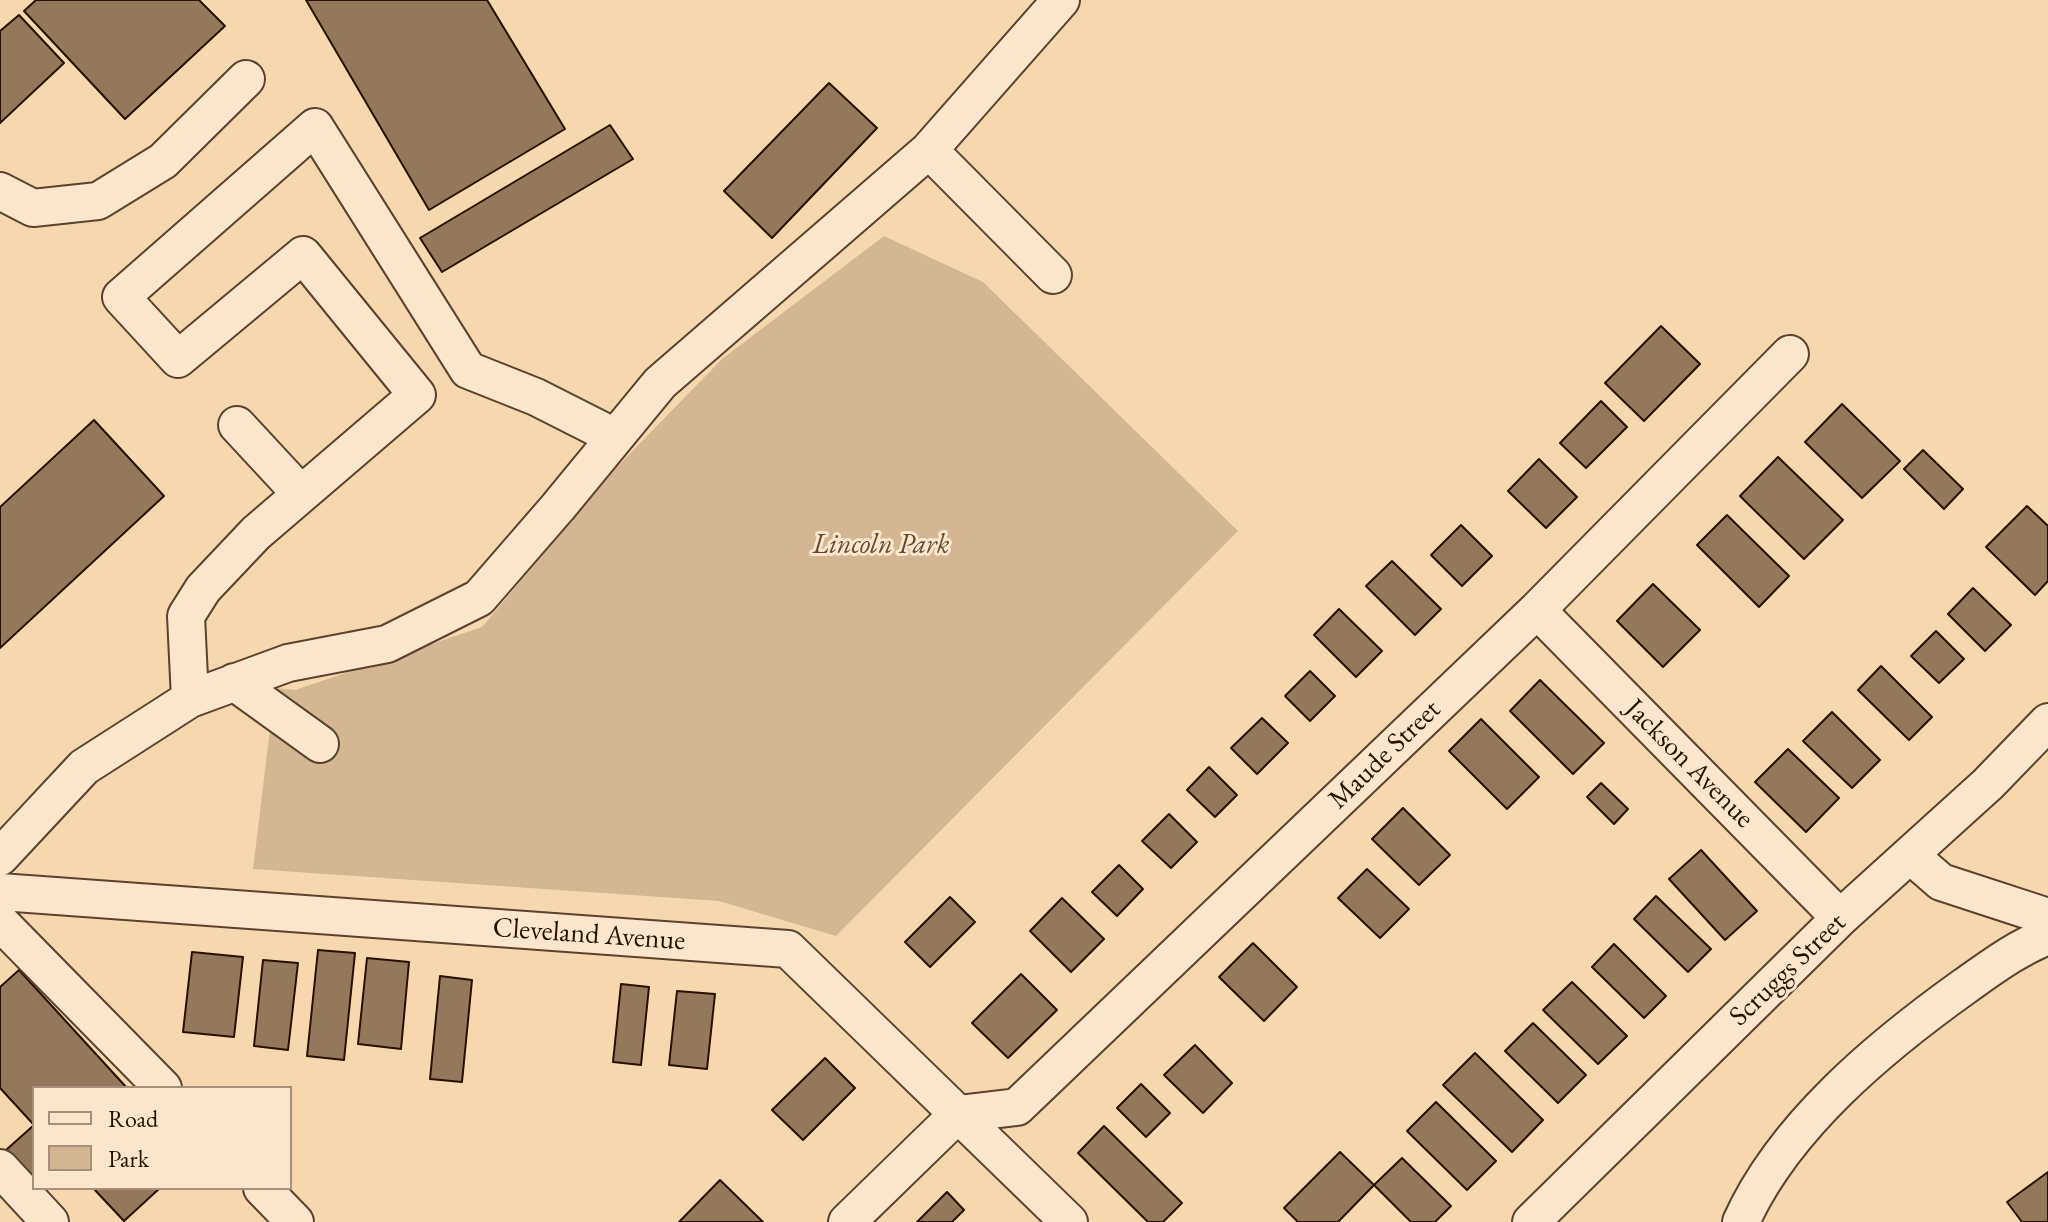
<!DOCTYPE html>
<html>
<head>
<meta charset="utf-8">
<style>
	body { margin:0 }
	#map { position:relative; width:2048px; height:1222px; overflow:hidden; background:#f7d8ae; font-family:"EB Garamond",serif }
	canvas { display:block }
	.legend { position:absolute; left:32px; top:1086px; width:260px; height:104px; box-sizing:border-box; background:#fae6ca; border:2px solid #a69079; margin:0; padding:10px 14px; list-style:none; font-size:24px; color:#280f00 }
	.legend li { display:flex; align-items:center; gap:16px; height:40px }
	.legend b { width:40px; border:2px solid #a69079 }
</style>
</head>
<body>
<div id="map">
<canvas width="2048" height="1222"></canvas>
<ul class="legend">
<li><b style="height:10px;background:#fae6ca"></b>Road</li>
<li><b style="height:22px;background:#d4b690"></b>Park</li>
</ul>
</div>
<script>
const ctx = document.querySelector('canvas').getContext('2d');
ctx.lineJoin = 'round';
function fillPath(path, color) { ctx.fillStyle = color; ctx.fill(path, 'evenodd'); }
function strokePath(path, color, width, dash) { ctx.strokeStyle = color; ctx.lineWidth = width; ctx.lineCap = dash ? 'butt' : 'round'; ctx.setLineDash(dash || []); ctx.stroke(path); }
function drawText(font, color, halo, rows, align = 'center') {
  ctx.font = font + ' "EB Garamond",serif'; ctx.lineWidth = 6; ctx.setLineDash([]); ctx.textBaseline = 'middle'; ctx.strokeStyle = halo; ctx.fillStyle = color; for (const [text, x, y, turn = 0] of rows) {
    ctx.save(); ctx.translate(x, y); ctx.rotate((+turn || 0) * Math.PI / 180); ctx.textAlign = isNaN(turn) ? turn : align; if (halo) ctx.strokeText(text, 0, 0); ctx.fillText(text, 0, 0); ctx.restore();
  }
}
const green = new Path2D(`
	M884,236L983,282L1238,531L836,936L719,901L253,869L275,688L295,690L482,627L615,469L722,359Z`);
const building = new Path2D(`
	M36,0H199L225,26L125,119L24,11Z
	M306,0H487L565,129L429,210Z
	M19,15L64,63L0,123V31Z
	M829,83L877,128L772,238L724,191Z
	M610,125L633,159L442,272L420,238Z
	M1661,326L1700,364L1644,421L1605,383Z
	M1601,401L1627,427L1586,468L1560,443Z
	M1842,404L1900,461L1862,498L1805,442Z
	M94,420L164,496L0,648V507Z
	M1923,450L1963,489L1944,509L1904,469Z
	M1778,457L1843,520L1804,559L1740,496Z
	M1539,459L1577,497L1546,528L1508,491Z
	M2027,506L2048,526V581L2035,595L1986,547Z
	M1727,515L1789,576L1759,607L1697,545Z
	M1461,525L1492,556L1462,586L1431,555Z
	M1392,561L1441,609L1415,635L1366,586Z
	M1653,584L1700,630L1663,667L1617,621Z
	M1973,588L2011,625L1985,651L1948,614Z
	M1339,609L1382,651L1356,677L1314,635Z
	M1936,631L1964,659L1939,683L1911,656Z
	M1881,666L1932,717L1909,740L1858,690Z
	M1310,671L1335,696L1310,721L1285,696Z
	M1540,680L1604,743L1573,774L1510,711Z
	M1832,712L1880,760L1852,788L1803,741Z
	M1262,718L1288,743L1257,774L1231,748Z
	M1481,719L1539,777L1507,809L1449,751Z
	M1788,749L1839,798L1806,832L1755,782Z
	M1209,767L1237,795L1215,817L1187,790Z
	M1601,783L1628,809L1614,824L1587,797Z
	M1403,808L1450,855L1419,885L1372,839Z
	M1169,814L1197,842L1171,868L1142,841Z
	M1701,850L1757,911L1725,940L1669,879Z
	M1119,865L1143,889L1117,916L1092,892Z
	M1367,869L1409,909L1380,938L1338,898Z
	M1656,896L1711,949L1688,972L1634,919Z
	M950,897L975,922L930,967L905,942Z
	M1062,898L1104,939L1071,972L1030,931Z
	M1253,943L1297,987L1264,1021L1219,977Z
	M1614,944L1666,996L1644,1018L1592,967Z
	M318,950L355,953L344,1060L307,1056Z
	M192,952L243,957L234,1037L183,1032Z
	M367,958L409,962L401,1049L358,1044Z
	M263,960L298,963L288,1050L254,1046Z
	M19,970L127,1088H34V1125L0,1088V987Z
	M1021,974L1057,1010L1008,1058L972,1023Z
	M440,976L472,980L462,1082L430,1079Z
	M1572,982L1627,1036L1598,1064L1543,1010Z
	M621,984L649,987L641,1065L613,1062Z
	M677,991L715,994L707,1069L669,1065Z
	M1533,1023L1586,1075L1558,1103L1505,1051Z
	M1195,1045L1232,1083L1203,1113L1164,1075Z
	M1475,1053L1543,1120L1512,1152L1443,1085Z
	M825,1058L855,1088L803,1140L772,1110Z
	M1141,1084L1170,1113L1146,1137L1117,1108Z
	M1436,1102L1496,1161L1467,1190L1407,1131Z
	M34,1125V1177L33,1178L6,1150Z
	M1104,1126L1182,1203L1163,1222H1148L1078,1153Z
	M1340,1152L1374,1185L1338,1222H1298L1284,1208Z
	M1402,1158L1451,1206L1435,1222H1411L1374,1185Z
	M2048,1172V1222H2022L2007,1202Z
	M720,1180L763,1222H679Z
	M93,1188H160L124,1221Z
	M947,1192L964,1210L952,1222H917Z`);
const minor = new Path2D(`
	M929,150L1061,0
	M0,191L33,208L98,201L163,161L246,79
	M237,425L301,494
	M1537,610L1840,918
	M234,682L320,744
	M190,699L186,616L203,589L256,533L417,395L303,255L178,359L121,297L315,127L468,370L536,397L615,437
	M1910,855L1941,882L2048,917
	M0,857L84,767L190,699L288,663L387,644L479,598L558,507L660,383L929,150L1053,275
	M0,892L788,949L1069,1222
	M0,922L163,1088
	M0,1168L50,1222
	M262,1188L295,1222
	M847,1222L958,1114L1017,1107L1537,610L1790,354
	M1531,1222L1840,918L1988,784L2048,722
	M1741,1222C1784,1126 1881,1046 1965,986C1992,967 2017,948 2048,936`);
const parkNames = [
	["Lincoln Park",881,545]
];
const streetNames = [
	["Maude Street",1385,755,-44],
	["Jackson Avenue",1689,764,45],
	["Cleveland Avenue",589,935,4],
	["Scruggs Street",1788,970,-44]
];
fillPath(green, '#d4b690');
fillPath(building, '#94785a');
strokePath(building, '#280f00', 2);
strokePath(minor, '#5c412c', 40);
strokePath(minor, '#fae6ca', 36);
drawText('italic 28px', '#644932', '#fae6ca', parkNames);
drawText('28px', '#280f00', '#fae6ca', streetNames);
</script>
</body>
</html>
